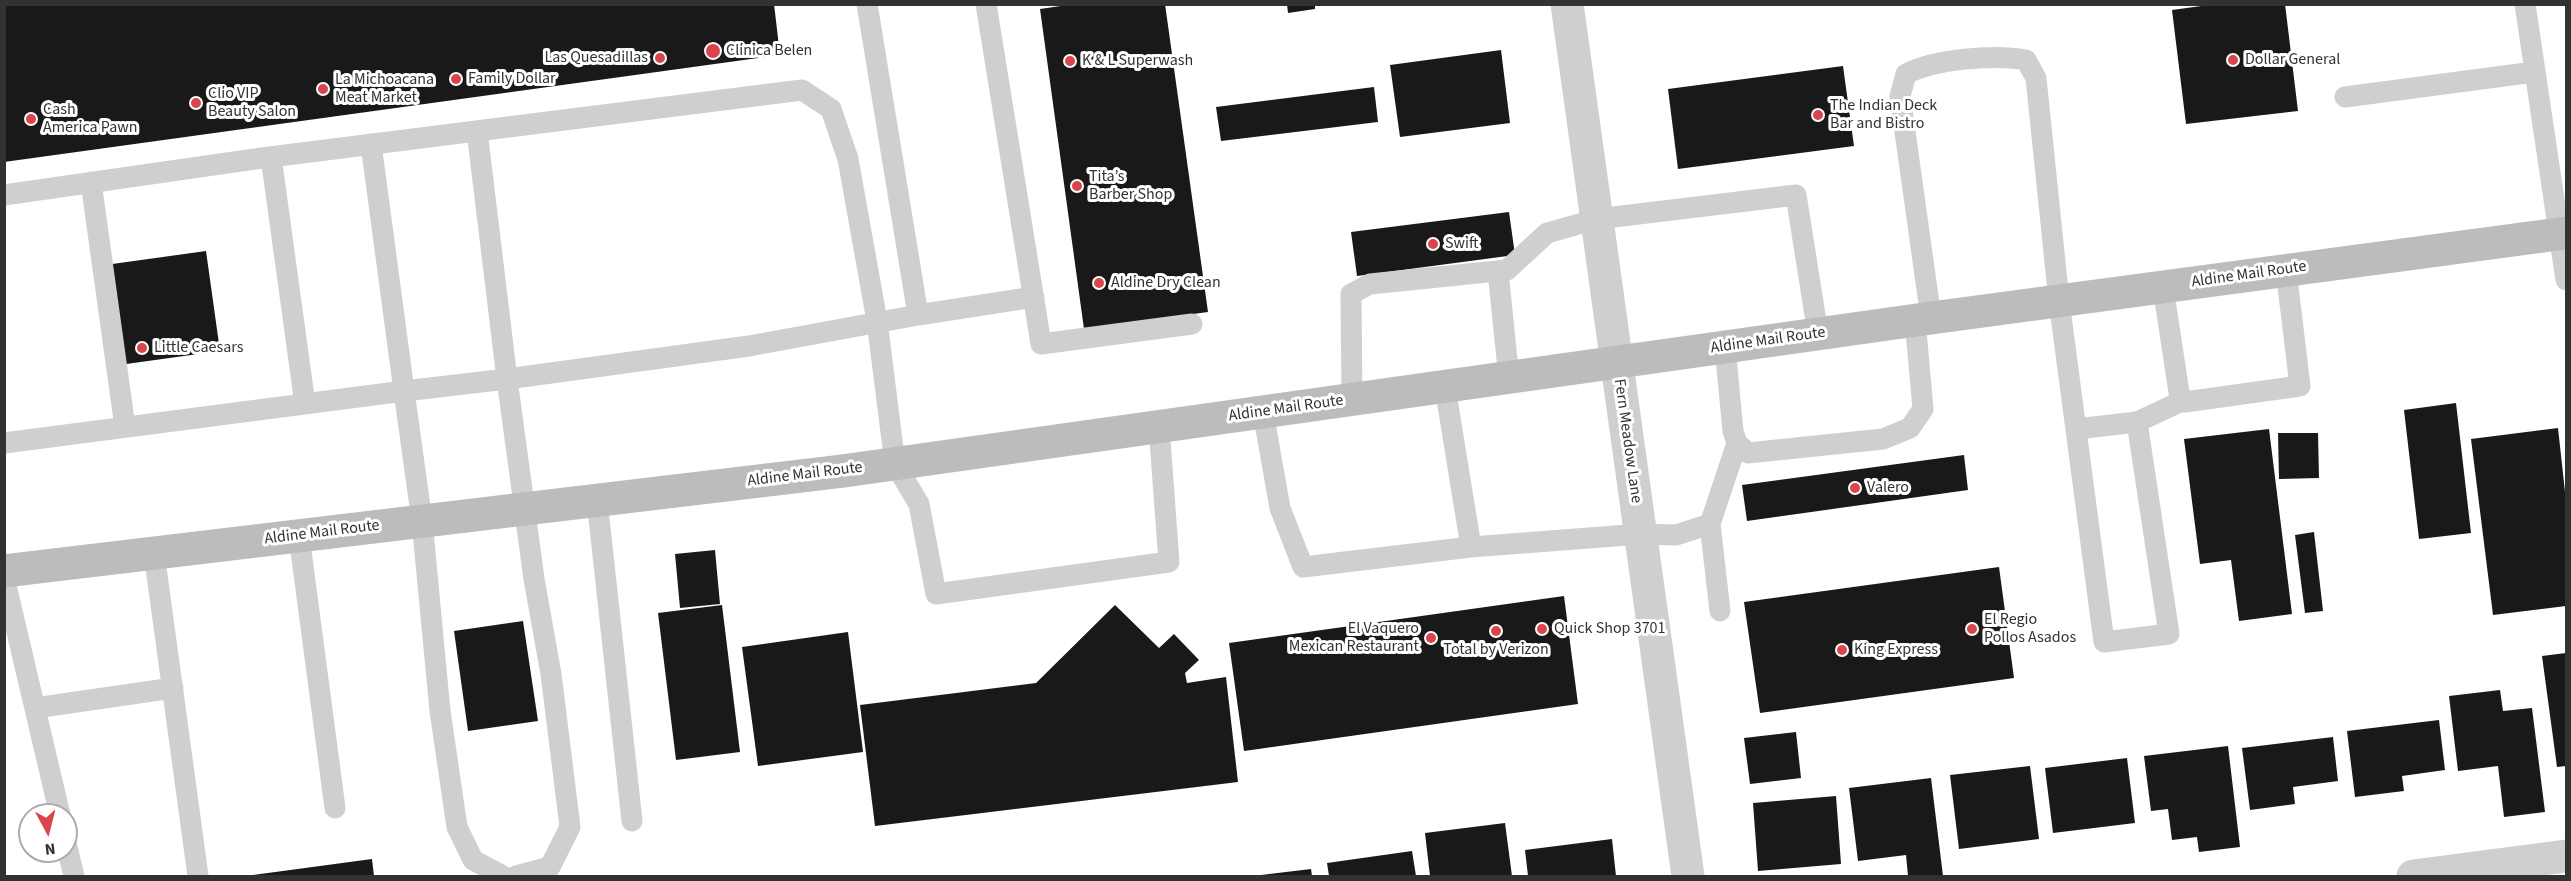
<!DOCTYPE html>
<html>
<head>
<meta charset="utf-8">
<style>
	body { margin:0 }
	#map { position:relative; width:2571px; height:881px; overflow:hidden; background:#fff; font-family:"Source Sans 3",sans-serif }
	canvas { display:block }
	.frame { position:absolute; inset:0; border:6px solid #323232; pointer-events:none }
	.north { position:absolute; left:18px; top:803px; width:60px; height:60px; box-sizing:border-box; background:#fff; border:2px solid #adadad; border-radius:50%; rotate:173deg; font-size:16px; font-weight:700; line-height:24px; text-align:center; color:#323232 }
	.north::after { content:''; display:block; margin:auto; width:21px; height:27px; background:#d9454c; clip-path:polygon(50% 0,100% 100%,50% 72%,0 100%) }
</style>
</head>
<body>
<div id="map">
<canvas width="2571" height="881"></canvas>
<div class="frame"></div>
<div class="north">N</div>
</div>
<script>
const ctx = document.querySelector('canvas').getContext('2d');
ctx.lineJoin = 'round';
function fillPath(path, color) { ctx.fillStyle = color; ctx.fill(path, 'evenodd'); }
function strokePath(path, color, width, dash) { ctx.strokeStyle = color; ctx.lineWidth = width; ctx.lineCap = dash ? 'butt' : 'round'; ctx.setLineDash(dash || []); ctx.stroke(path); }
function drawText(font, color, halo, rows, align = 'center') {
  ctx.font = font + ' "Source Sans 3",sans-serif'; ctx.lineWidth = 6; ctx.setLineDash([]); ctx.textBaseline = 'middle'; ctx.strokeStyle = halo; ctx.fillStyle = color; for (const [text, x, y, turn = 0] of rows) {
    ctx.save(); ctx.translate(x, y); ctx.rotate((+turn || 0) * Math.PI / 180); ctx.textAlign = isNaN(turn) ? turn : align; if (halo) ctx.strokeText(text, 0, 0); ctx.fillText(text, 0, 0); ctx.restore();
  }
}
const building = new Path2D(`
	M4,4H774L780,55L4,162Z
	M1074,4H1165L1208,312L1084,329L1040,9Z
	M1287,4H1315V9L1288,13Z
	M2216,4H2285L2298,111L2186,124L2172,10Z
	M1501,50L1510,123L1400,137L1390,65Z
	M1843,66L1854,146L1678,169L1668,89Z
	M1374,87L1378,122L1221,141L1216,107Z
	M1509,212L1515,255L1357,276L1351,232Z
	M206,251L220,351L119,365L105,265Z
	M2456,403L2471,533L2419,539L2404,410Z
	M2558,428L2566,501V606L2493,615L2471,439Z
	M2269,429L2292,614L2239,621L2231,560L2200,564L2184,439Z
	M2278,433H2318L2319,478L2279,479Z
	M1964,455L1968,490L1747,521L1742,485Z
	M2314,532L2323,611L2305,613L2295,535Z
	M715,550L720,604L680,608L675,554Z
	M1999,567L2014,678L1760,713L1744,602Z
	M1564,596L1578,704L1244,751L1229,643Z
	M722,605L740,752L676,760L658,613Z
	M1115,605L1159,648L1174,634L1199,660L1185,673L1187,683L1226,677L1238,782L875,826L860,705L1036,683Z
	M523,621L538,721L468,731L454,631Z
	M848,632L863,752L758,766L742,647Z
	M2566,653V766L2557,767L2542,656Z
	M2500,690L2503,711L2532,708L2545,812L2504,817L2498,766L2458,771L2449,696Z
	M2439,720L2445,770L2402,776L2404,791L2355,797L2347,731Z
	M1796,732L1801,778L1750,784L1744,738Z
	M2333,737L2338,781L2293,787L2295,804L2250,810L2242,748Z
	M2228,746L2240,847L2199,852L2197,837L2172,840L2168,809L2151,811L2144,756Z
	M2127,758L2135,823L2053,833L2045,768Z
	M2030,766L2039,839L1959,849L1950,775Z
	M1931,778L1943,876H1908L1906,855L1858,861L1849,788Z
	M1836,796L1841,864L1758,871L1753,803Z
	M1505,823L1512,876H1430L1425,833Z
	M1612,839L1616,876H1528L1525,850Z
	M1412,851L1416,876H1329L1327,863Z
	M372,859L374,876H253V875Z
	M1311,869L1312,876H1261V875Z`);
const service = new Path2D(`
	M867,4L918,315L1034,297
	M986,4L1041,344L1192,324
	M2525,4L2566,280
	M2345,97L2534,72
	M371,144L404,391L507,379L477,131
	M271,157L305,404
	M91,182L125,427
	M4,195L262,158L802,90L831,109L848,159L877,321L895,464L919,504L936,594L1169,562L1159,427
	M1498,271L1509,379
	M2163,287L2180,399L2185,402L2300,386L2286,270
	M1931,318L1900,96L1906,74C1935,59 1993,54 2026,60L2036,78L2059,301L2104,642L2169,634L2137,422
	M1725,347L1733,431L1737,443L1748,453L1883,439L1910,428L1923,409L1915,320
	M1445,387L1471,547
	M1352,400L1351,294L1370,284L1507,270L1547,233L1597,219L1796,195L1818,334
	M1263,412L1280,508L1303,567L1471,547L1641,534L1676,535L1710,524L1737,443
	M2076,429L2137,422L2182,401
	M4,443L404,391L422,521L440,711L457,827L473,860L503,876
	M597,500L632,821
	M1710,524L1720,611
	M299,536L335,808
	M154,553L198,876
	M4,577L60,815
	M35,708L173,688
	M66,843L74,876
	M516,876L550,867L570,827L551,674L534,579L507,379L749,346L918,315`);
const minor = new Path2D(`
	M1567,4L1688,876
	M2413,876L2566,856`);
const secondary = new Path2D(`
	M4,571L843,471L1931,318L2566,233`);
const markers = [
	[713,51,8,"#d9454c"],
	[660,58,6,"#d9454c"],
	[2233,60,6,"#d9454c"],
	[1070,61,6,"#d9454c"],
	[456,79,6,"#d9454c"],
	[323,89,6,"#d9454c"],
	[196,103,6,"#d9454c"],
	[1818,115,6,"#d9454c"],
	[31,119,6,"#d9454c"],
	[1077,186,6,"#d9454c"],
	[1433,244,6,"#d9454c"],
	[1099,283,6,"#d9454c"],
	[142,348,6,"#d9454c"],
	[1855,488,6,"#d9454c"],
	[1542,629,6,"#d9454c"],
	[1972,629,6,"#d9454c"],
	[1496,631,6,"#d9454c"],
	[1431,638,6,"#d9454c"],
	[1842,650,6,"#d9454c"]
];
const poiNames = [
	["Clinica Belen",726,51],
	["Las Quesadillas",648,58,"right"],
	["Dollar General",2245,60],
	["K & L Superwash",1082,61],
	["Family Dollar",468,79],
	["La Michoacana",335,80],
	["Meat Market",335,98],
	["Clio VIP",208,94],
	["Beauty Salon",208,112],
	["The Indian Deck",1830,106],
	["Bar and Bistro",1830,124],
	["Cash",43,110],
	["America Pawn",43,128],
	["Tita’s",1089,177],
	["Barber Shop",1089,195],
	["Swift",1445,244],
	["Aldine Dry Clean",1111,283],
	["Little Caesars",154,348],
	["Valero",1867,488],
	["El Regio",1984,620],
	["Pollos Asados",1984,638],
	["El Vaquero",1419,629,"right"],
	["Mexican Restaurant",1419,647,"right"],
	["Quick Shop 3701",1554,629],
	["Total by Verizon",1496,650,"center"],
	["King Express",1854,650]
];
const streetNames = [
	["Aldine Mail Route",2249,275,-8],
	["Aldine Mail Route",1768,341,-8],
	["Aldine Mail Route",1286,409,-8],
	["Fern Meadow Lane",1627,441,82],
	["Aldine Mail Route",805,475,-7],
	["Aldine Mail Route",322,533,-7]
];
fillPath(building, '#191919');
strokePath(service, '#cfcfcf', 21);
strokePath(minor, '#cfcfcf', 33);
strokePath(secondary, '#bcbcbc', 33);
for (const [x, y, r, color] of markers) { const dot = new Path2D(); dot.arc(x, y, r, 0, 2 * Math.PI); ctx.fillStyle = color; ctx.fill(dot); strokePath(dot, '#fff', 2); }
drawText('16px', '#323232', '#fff', poiNames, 'left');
drawText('16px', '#323232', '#fff', streetNames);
</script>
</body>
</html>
